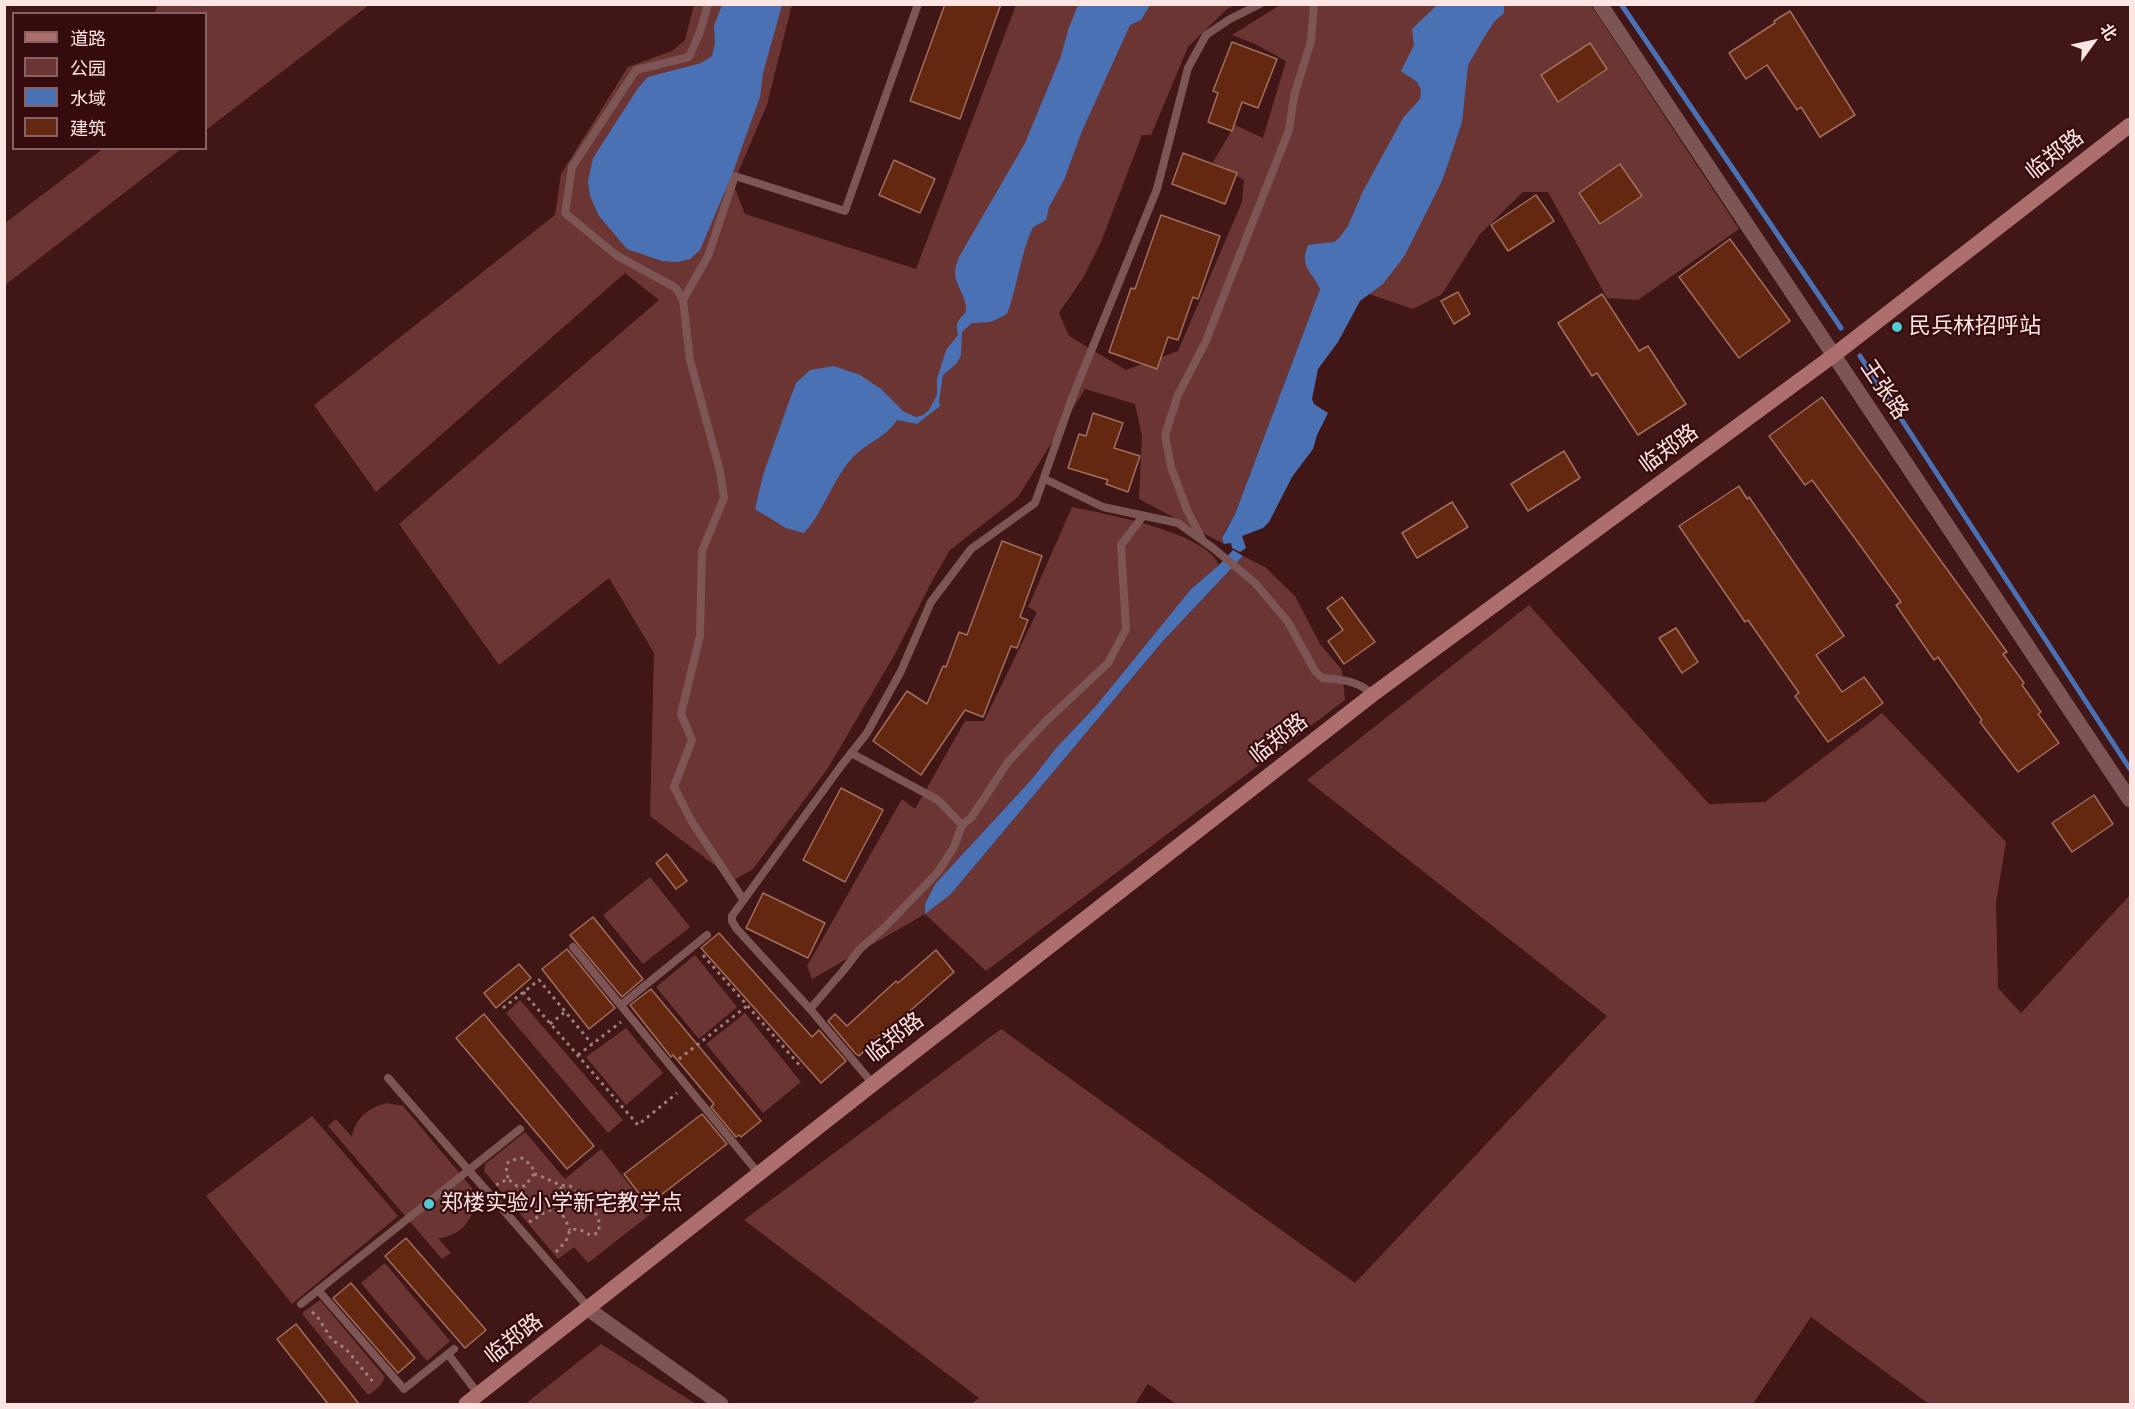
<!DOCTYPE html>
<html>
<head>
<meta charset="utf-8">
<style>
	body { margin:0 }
	#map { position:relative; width:2135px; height:1409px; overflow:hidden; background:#411617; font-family:Cabin,"Noto Sans SC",sans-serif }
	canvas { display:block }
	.frame { position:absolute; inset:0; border:6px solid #fde5e3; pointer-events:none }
	.legend { position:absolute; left:12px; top:12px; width:195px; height:138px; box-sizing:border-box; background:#360b0e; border:2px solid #866263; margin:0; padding:8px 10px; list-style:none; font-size:18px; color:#fde5e3 }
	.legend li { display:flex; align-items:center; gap:12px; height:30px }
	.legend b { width:30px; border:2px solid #866263 }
	.north { position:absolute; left:2063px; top:12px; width:60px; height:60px; -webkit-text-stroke:4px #360b0e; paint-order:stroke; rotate:57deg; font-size:16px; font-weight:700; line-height:24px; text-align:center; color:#fde5e3 }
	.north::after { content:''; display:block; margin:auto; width:21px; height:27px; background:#fde5e3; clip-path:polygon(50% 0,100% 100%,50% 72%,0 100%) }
</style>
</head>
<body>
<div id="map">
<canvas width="2135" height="1409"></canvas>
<div class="frame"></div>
<ul class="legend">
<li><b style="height:8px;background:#ad6f6d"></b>道路</li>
<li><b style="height:16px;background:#6b3534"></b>公园</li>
<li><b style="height:16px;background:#4b71b5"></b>水域</li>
<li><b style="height:16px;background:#63280f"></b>建筑</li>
</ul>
<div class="north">北</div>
</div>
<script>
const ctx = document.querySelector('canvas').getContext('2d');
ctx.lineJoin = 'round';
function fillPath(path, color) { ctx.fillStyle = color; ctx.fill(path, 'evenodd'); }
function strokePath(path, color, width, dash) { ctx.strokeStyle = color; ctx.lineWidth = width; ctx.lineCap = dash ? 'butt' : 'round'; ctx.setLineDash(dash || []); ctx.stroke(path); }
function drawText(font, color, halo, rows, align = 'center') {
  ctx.font = font + ' Cabin,"Noto Sans SC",sans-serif'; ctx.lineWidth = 4.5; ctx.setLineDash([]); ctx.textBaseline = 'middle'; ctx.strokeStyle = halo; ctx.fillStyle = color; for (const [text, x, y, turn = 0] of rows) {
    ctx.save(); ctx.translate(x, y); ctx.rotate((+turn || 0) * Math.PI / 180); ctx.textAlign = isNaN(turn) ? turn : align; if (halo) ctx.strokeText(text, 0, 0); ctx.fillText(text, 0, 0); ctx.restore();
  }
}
const green = new Path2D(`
	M157,5V4L369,5L206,130V14L155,13Z
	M694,5H792L767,105L733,184L745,214L916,269L1016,5H1237L1228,8L1188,47L1151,135H1142L1101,242L1083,278L1059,313L1069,336L1126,370L1178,351L1242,202L1244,180L1213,162L1235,125L1263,138L1286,61L1255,44L1232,35L1280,5H1591L1739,229L1638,300L1607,298L1548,192H1523L1480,234L1442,294L1413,309L1369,294L1320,289L1235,514L1225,531L1224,544L1139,499L1142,436L1135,404L1085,389L1018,497L950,550L931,583L895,654L828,768L753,869L734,880L650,816L654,653L609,578L499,665L399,524L659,300L625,273L376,492L314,405L555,215L561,174L628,67L672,51L685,40Z
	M104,148L181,149L5,285V223Z
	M1072,507C1106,514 1206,532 1219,565L1191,589L1095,707L1056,748L1031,780L935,884L925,904L951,894L1163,641L1243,556L1265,567L1295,596L1320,644L1342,670L1345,700L986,971L925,914L812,979L807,966L902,799L915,809L965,721H984L1037,612L1028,607Z
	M1529,605L1709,804L1765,802L1882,713L2006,842L1996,903L1998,988L2021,1013L2130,895V1404H1929L1811,1317L1753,1404H1176L1148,1384L1135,1404H971L979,1398L744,1220L1001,1029L1355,1283L1607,1016L1307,780Z
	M650,877L690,927L643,964L603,915Z
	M695,955L737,1007L699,1039L656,987Z
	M520,1000L623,1120L608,1133L506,1013Z
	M745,1013L801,1082L763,1113L706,1044Z
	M626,1028L663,1073L626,1105L586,1057Z
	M387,1103L403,1106L472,1188C480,1212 464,1237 438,1238L451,1253L442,1259L328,1126L336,1119L352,1137C355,1118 368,1108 387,1103Z
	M312,1116L398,1216L292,1304L206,1196Z
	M525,1132L565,1179L601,1149L652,1213L588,1263L574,1247L558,1259L484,1171L485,1164Z
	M385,1263L450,1341L427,1361L361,1283Z
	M320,1300L385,1377L380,1386L370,1394H367L303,1315V1312Z
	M601,1344L696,1404H525Z`);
const water = new Path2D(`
	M1438,4L1504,5V13L1495,21L1486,34L1468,65L1462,122L1451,155L1442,181L1405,255L1383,284L1360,301L1338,342L1318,369L1312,399L1314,404L1328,413L1317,435L1313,449L1292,477L1269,522L1263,528L1242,536L1246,548L1240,552L1232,548L1231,543L1224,544L1222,538L1235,514L1320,289C1312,271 1299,267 1308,245L1334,242L1340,237L1348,226L1362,193L1403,118L1420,99L1421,90L1417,82L1401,71L1414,45L1412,29Z
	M722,5H782L763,73L760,97L733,172L700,250L690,259L678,262L662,261L627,249L599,216L590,196L588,181L593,158L638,88L648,77L701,63L712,56L715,43L714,26Z
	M1078,5H1150L1141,20L1130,25L1082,131L1064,180L1049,207L1046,220L1033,227C1020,255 1018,285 1007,314L991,322L972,323L962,332L961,355L957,363L943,375L939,401L940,406L917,424L897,420C887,436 869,442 855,455C833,477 825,510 804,533L786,528L755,509L763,475L787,407L796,383L810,370L834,366L860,375L881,389L903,411L916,417L923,415L929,410L937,395V379L946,350L958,335C955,323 958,320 966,312C967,294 955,287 955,272C955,268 957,262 959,257L1025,143L1061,56L1068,30Z
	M1233,550L1243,556L1163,641L951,894L925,914V904L935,884L1031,780L1056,748L1095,707L1191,589L1219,565Z`);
const stream = new Path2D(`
	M1621,4L1841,328
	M1860,356L2130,769`);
const building = new Path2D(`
	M945,4H1001L960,119L910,101Z
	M1790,11L1855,115L1820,137L1801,107L1797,110L1767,65L1746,79L1729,53L1775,23L1774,21Z
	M1232,42L1277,59L1258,108L1242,102L1232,131L1208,122L1218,93L1213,91Z
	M1590,43L1607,69L1558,102L1541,75Z
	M1183,153L1237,173L1225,204L1172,184Z
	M894,160L935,179L920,213L879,195Z
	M1620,164L1642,196L1600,224L1579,193Z
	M1536,195L1554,221L1508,251L1491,225Z
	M1161,215L1220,236L1198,299L1193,297L1178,340L1168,337L1157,369L1109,352L1131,288L1135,289Z
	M1730,239L1790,321L1739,358L1679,277Z
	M1458,292L1470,314L1454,324L1441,301Z
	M1602,294L1639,351L1648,346L1686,404L1638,435L1597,373L1592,376L1558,323Z
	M1822,397L2007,652L2003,654L2024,683L2022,685L2041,712L2038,714L2059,743L2018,772L1980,722L1982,720L1938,657L1934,660L1896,605L1901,602L1854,537L1812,480L1805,485L1769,436Z
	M1093,413L1123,423L1114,448L1140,456L1128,492L1106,484L1108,480L1068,468L1079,434L1086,436Z
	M1564,451L1580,478L1528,511L1511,484Z
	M1739,486L1747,499L1749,497L1844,636L1816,655L1842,692L1864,677L1883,703L1828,742L1795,696L1799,693L1748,620L1745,622L1679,526Z
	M1452,502L1468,527L1417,558L1402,533Z
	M1002,541L1042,556L1020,617L1028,620L1017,648L1011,646L983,717L965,710L921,775L873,741L907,691L927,704L943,666L946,667L959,632L967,635Z
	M1342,597L1375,642L1344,664L1328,641L1343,630L1327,608Z
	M1676,628L1698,662L1682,673L1659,638Z
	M841,788L883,810L845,882L803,860Z
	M2094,795L2113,824L2072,852L2052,823Z
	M667,854L687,881L676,889L656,863Z
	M763,893L825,923L808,958L746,928Z
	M593,917L643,979L622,997L570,935Z
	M719,933L812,1037L819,1030L846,1061L821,1083L701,948Z
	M567,949L615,1008L589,1029L542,969Z
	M936,950L954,972L885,1033L884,1031L859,1056L855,1053L828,1021L835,1014L847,1026L896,981L898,983Z
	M519,964L531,978L496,1008L484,993Z
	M651,989L761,1121L741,1137L739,1135L736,1137L711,1107L714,1104L673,1055L671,1057L630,1005Z
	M484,1014L594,1146L567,1169L456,1038Z
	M702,1114L727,1144L648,1205L624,1174Z
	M406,1238L486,1330L465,1348L385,1256Z
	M351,1283L415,1358L398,1373L333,1298Z
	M296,1324L359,1404H328L277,1339Z`);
const path = new Path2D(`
	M703,955L802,1068
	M523,992L638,1125L677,1093
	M503,1008L539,980L592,1044
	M550,1024L565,1012
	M578,1055L621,1022
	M679,1059L747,1006
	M534,1174C547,1177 558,1187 570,1186L574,1189L596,1214L600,1224L598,1233L590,1235L579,1229L570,1230L566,1241L555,1253
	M496,1185L508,1179L517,1186H525L534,1174L532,1166L522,1158L509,1161L506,1166L508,1179
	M562,1187C550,1201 565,1216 570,1230
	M529,1222L549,1210L562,1214
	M312,1312L317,1316L332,1340L346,1349L374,1383`);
const service = new Path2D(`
	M708,4L700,32L689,57L636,70L572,167L565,213L616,255L676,288L683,300L690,360L720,471L724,498L702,551L700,636L681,714L692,740L674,787L692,822L743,899
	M683,300L708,256L735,176L845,211L918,4
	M1045,479L1103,507L1178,523L1213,548L1255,583L1288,622L1315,671L1322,678C1339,679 1361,681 1372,695
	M1203,541L1187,510L1171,467L1165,435L1178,395L1205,343L1289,130L1294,96L1311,41L1314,4
	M962,825L971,818L1008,762L1044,723L1108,663L1126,629L1121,545L1143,516
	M573,947L759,1174
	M621,1005L707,935
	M810,1009L843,971L860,949L884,928L938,872L954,847L962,825L938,800L851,753
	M388,1078L589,1308
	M873,1084L810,1009L736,928L732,921V916L841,766L867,733L901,671L931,602L971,549L1035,503L1072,398L1157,189L1188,68L1206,35L1230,19L1260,4
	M318,1290L404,1389L454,1349
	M301,1304L520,1129
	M448,1354L479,1395`);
const minor = new Path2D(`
	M1600,4L2130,800
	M588,1309L721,1404`);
const secondary = new Path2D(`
	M466,1404L873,1084L1372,695L1834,355L2130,125`);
const markers = [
	[1897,327,6,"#51ccd4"],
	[429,1204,6,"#51ccd4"]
];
const streetNames = [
	["临郑路",2055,155,-38],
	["王张路",1884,390,56],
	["临郑路",1669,449,-36],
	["临郑路",1279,739,-38],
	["临郑路",895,1038,-38],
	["临郑路",514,1339,-38]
];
const poiNames = [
	["民兵林招呼站",1909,327],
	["郑楼实验小学新宅教学点",441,1204]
];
fillPath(green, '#6b3534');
fillPath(water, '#4b71b5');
strokePath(stream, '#4b71b5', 5);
fillPath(building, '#63280f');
strokePath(building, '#a06f5d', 1.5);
strokePath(path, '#a07e7e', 3, [3, 4.5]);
strokePath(service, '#7c5554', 8);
strokePath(minor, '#7c5554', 15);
strokePath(secondary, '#ad6f6d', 15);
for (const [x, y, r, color] of markers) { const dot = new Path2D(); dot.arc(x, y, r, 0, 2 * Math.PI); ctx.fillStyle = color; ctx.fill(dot); strokePath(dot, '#360b0e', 2); }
drawText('22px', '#fde5e3', '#360b0e', streetNames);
drawText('22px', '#fde5e3', '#360b0e', poiNames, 'left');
</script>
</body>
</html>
